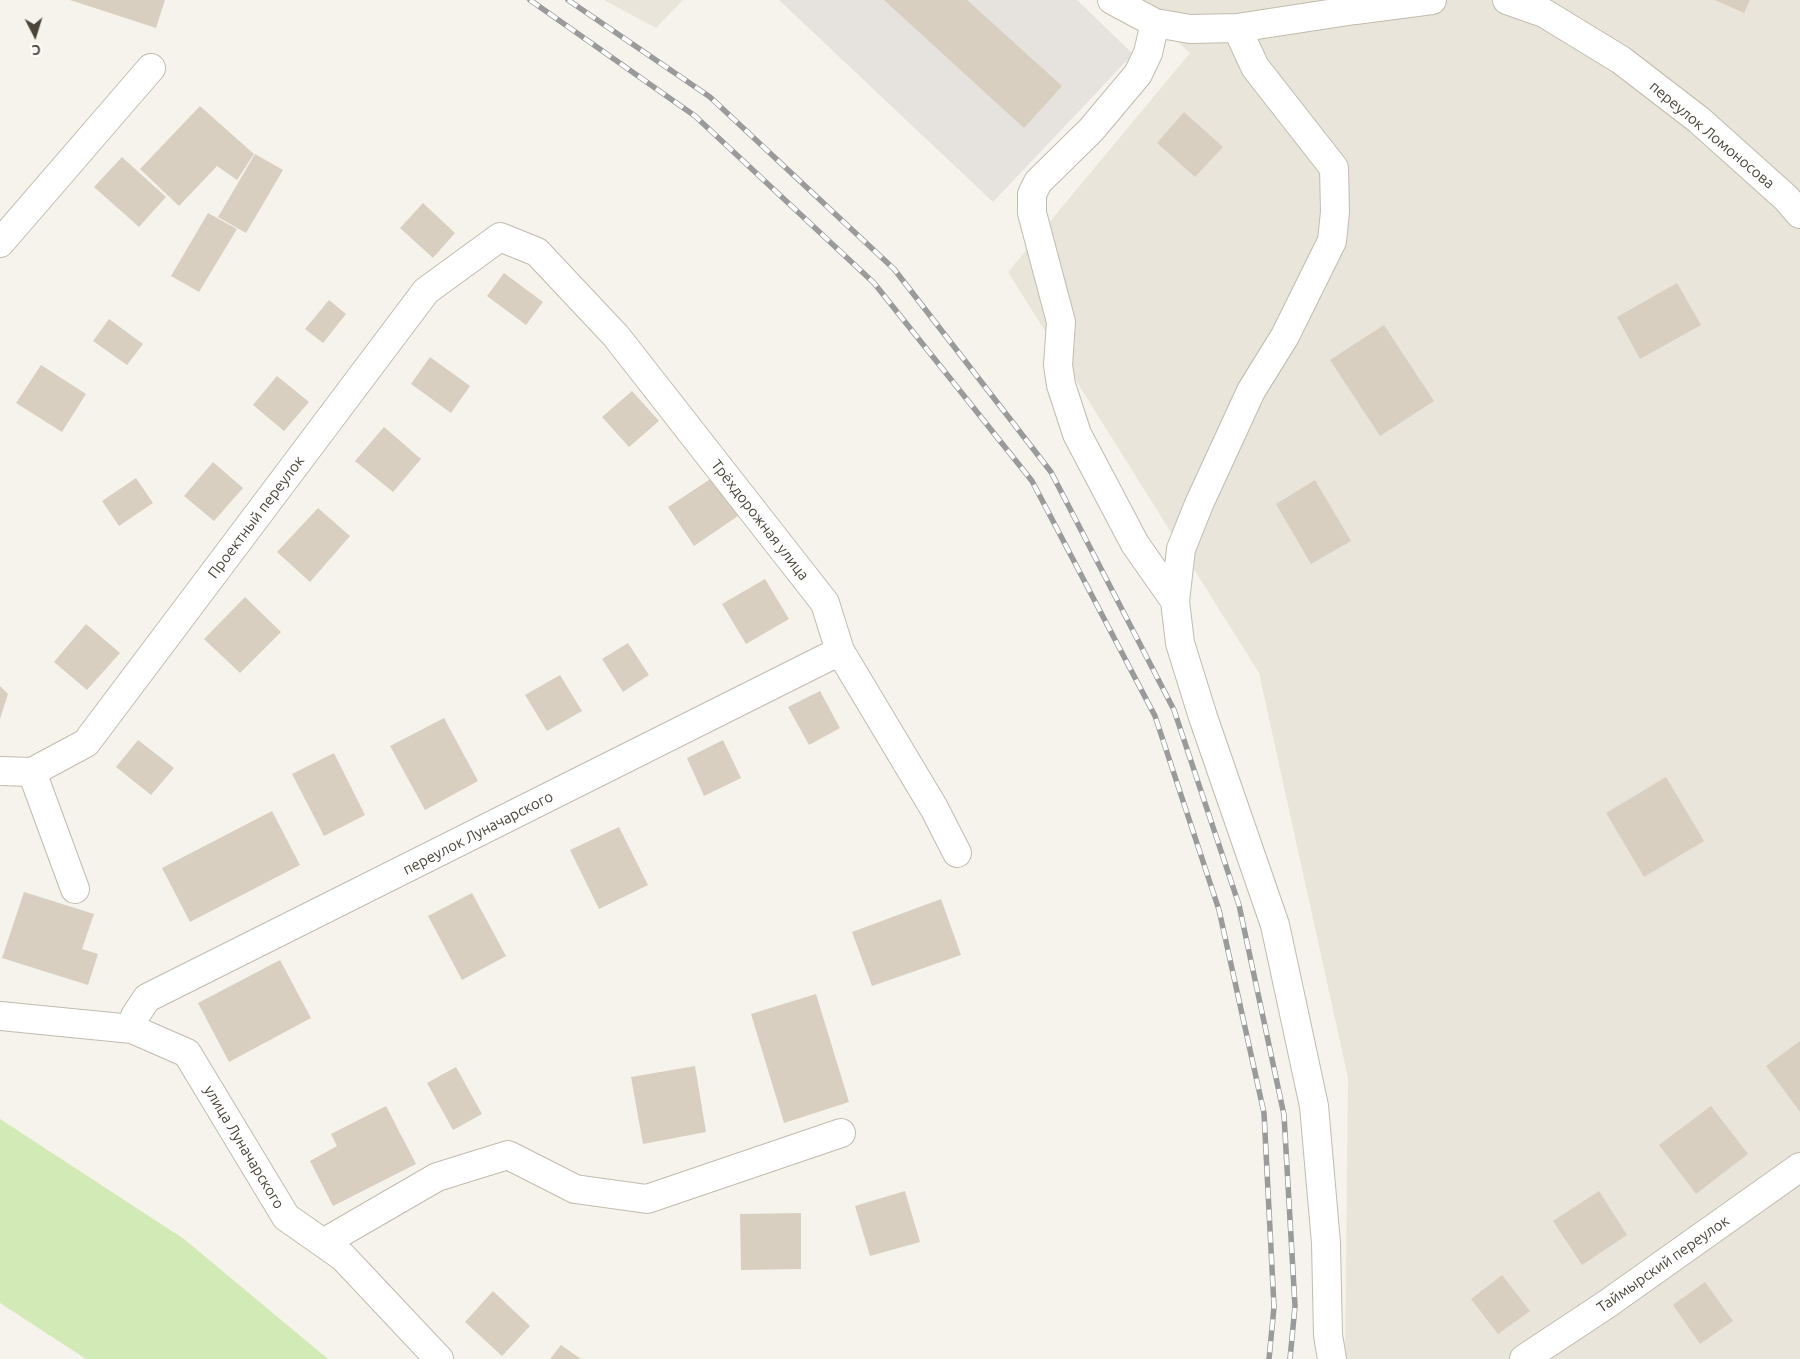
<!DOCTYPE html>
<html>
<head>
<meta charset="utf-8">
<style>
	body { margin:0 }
	#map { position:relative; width:1800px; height:1359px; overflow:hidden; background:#f6f3ec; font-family:Ubuntu,sans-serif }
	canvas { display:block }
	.north { position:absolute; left:10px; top:10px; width:50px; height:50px; -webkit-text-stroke:4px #fff; paint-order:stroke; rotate:175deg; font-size:14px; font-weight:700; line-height:20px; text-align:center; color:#4b4439 }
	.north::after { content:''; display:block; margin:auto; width:18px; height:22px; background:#4b4439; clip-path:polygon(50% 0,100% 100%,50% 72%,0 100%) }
</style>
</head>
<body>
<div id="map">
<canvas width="1800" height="1359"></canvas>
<div class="north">С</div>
</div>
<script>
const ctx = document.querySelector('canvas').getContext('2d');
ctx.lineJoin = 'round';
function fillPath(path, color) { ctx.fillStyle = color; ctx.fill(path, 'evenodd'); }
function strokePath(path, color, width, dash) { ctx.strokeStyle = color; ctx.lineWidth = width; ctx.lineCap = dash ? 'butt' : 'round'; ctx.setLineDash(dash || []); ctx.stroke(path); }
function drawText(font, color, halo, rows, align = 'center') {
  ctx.font = font + ' Ubuntu,sans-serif'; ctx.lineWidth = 4.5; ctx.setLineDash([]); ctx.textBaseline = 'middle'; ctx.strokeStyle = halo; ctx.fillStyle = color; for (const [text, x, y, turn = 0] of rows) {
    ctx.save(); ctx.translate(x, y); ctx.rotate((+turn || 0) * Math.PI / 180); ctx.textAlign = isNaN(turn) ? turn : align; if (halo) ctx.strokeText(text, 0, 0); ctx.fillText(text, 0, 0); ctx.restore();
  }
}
const residential = new Path2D(`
	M604,0H683L656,28Z
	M1133,0H1800V1359H1345L1348,1078L1259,673L1008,272L1190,53Z`);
const industrial = new Path2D(`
	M779,0H1077L1133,54L993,202Z`);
const green = new Path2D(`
	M0,1119L184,1239L328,1359H86L0,1303Z`);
const building = new Path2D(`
	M70,0H165L156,28Z
	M884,0H967L1062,86L1024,128Z
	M1715,0H1750L1744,13Z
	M200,106L254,154L237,180L217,166L179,206L140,169Z
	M1184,112L1223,147L1195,177L1157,143Z
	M255,154L283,170L246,233L218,217Z
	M122,157L166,197L139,227L94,187Z
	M423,203L455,233L433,258L400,228Z
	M208,213L237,229L199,292L171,276Z
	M504,273L543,302L526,325L487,296Z
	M1677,283L1701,325L1640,359L1617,317Z
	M329,300L346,314L323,343L305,329Z
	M109,319L143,344L127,365L93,341Z
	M1384,325L1434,401L1380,436L1330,360Z
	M430,357L470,386L451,413L411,384Z
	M41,365L86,394L62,432L16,403Z
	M277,376L309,402L284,431L253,405Z
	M632,391L659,421L629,447L602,417Z
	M384,427L421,459L393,492L355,461Z
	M213,462L243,488L214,521L184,496Z
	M136,478L153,503L119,526L102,501Z
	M712,478L738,516L694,546L668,507Z
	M1315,480L1351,541L1311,564L1276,504Z
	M318,508L350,536L310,582L277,552Z
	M765,579L789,619L746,644L722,604Z
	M245,597L281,632L240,673L204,639Z
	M86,624L120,653L87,690L54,662Z
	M628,643L649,675L623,692L602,659Z
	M560,675L582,711L547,731L525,695Z
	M0,686L8,694L0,719Z
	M820,691L840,728L809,745L788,707Z
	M444,718L478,781L425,810L390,746Z
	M138,740L174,768L151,795L116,767Z
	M723,740L741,778L704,796L687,758Z
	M334,753L365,815L324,836L292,774Z
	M1666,777L1704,841L1644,877L1606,813Z
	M272,811L300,865L190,922L162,868Z
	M619,827L648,885L599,909L570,850Z
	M24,892L94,914L82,949L98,954L88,985L2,958Z
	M472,893L506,956L462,980L428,916Z
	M941,899L961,955L872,986L852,932Z
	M280,960L311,1018L229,1062L198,1003Z
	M816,994L849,1102L784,1123L751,1014Z
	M1800,1041V1112L1766,1066Z
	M695,1066L706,1132L643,1144L631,1077Z
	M456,1067L482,1114L453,1130L427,1083Z
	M386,1106L416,1164L333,1206L310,1161L337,1146L331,1134Z
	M1711,1106L1748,1154L1696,1194L1659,1145Z
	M905,1191L920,1242L870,1256L855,1206Z
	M1599,1191L1627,1235L1582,1265L1553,1221Z
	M801,1213V1269L741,1270L740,1214Z
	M1502,1275L1530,1311L1498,1334L1471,1299Z
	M1705,1282L1733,1321L1700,1344L1673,1305Z
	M493,1291L530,1326L502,1356L465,1322Z
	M561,1345L581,1359H550Z`);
const minor = new Path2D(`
	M1112,0L1155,23L1190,29L1237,28L1355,10L1432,0
	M1507,0L1544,13L1621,60L1699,120L1786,198L1800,214
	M1155,23L1148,53L1138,74L1091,130L1038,182L1032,194V213L1061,322L1058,365L1061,385L1077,434L1135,544L1175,601
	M1237,28L1255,67L1334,168L1335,212L1332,241L1285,336L1251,391L1199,504L1181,549L1175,601L1180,643L1203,717L1275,925L1314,1106L1326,1243L1328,1335L1332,1359
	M0,243L151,68
	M0,771L32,772L86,743L426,291L500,237L537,252L616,336L825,603L840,651L934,808L957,853
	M32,772L75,889
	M0,1016L132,1029L187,1053L286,1217L343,1257L439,1359
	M132,1029L135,1016L147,998L840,651
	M323,1243L437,1177L508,1155L575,1189L647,1199L841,1133
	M1524,1359L1607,1304L1800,1167`);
const rail = new Path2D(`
	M530,0L695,116L874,283L1032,481L1155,716L1219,910L1264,1113L1274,1307L1269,1359
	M568,0L710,97L894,269L1051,472L1174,710L1239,905L1284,1115L1295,1306L1290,1359`);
const streetNames = [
	["переулок Ломоносова",1712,135,40],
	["Проектный переулок",256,517,-53],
	["Трёхдорожная улица",760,520,52],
	["переулок Луначарского",478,833,-27],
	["улица Луначарского",244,1147,59],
	["Таймырский переулок",1663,1264,-35]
];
fillPath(residential, '#eae5da');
fillPath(industrial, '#e6e2dd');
fillPath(green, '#d2eab5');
fillPath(building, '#d8cfc1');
strokePath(minor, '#c2bbae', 30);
strokePath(minor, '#fff', 28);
strokePath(rail, '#9a9a9a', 5.5);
strokePath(rail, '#fff', 4, [11]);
drawText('15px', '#4b4439', '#fff', streetNames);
</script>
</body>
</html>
